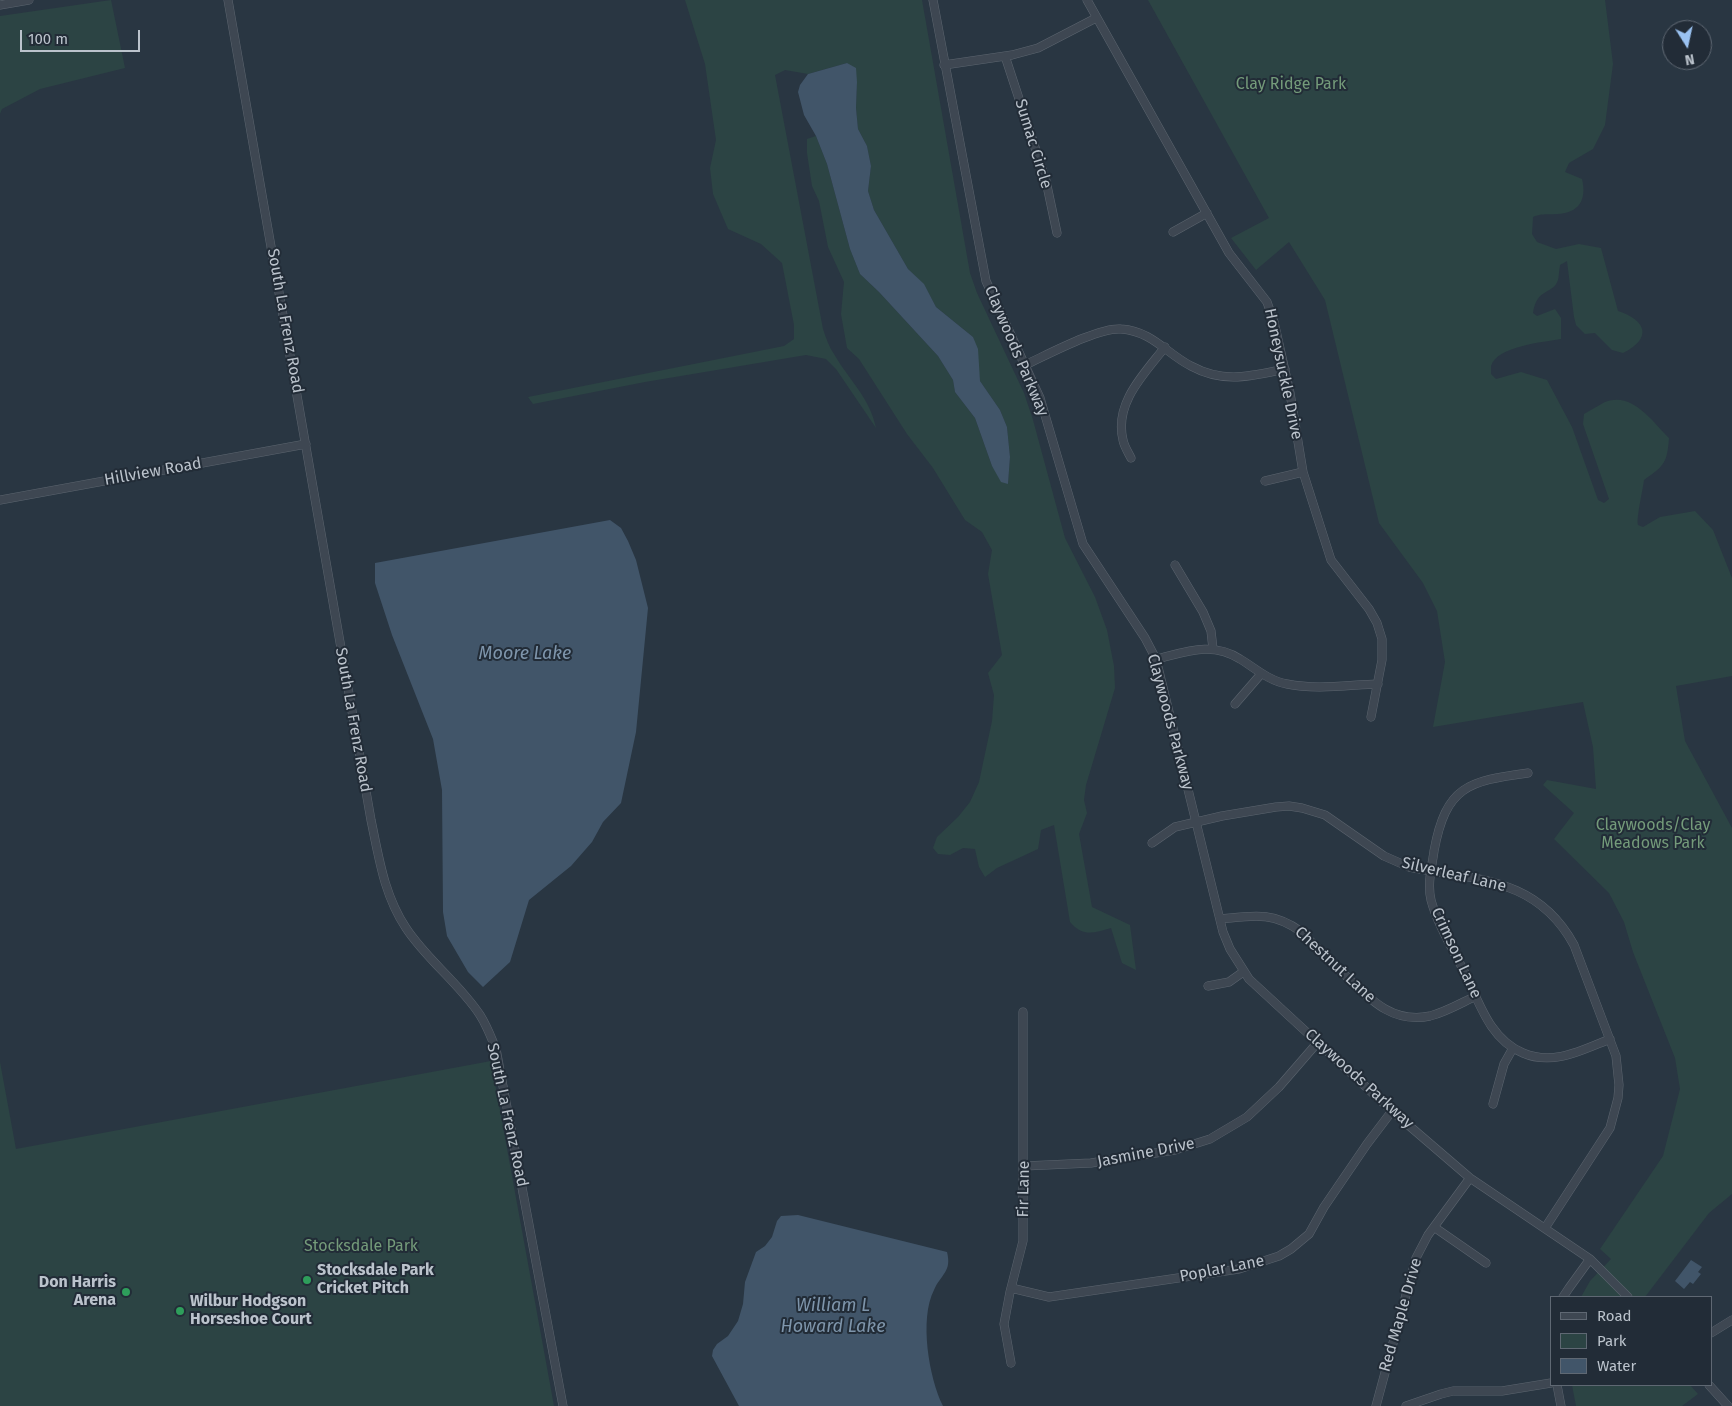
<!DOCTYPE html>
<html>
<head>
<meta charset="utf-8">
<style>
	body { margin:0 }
	#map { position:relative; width:1732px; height:1406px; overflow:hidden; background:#293642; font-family:"Fira Sans",sans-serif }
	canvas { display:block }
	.legend { position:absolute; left:1550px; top:1296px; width:162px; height:90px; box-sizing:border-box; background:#222c37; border:1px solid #5f6873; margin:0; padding:6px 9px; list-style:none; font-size:15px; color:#bbc3cc }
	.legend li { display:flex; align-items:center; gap:10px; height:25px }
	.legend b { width:25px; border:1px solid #5f6873 }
	.north { position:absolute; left:1662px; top:20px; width:50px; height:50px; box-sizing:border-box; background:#222c37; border:1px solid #5f6873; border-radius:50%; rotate:170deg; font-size:14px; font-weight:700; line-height:20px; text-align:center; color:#bbc3cc }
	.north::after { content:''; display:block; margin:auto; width:18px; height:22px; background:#9ac2f1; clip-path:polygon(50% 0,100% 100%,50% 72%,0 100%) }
	.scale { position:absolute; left:20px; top:30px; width:120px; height:22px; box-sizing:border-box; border:2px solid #bbc3cc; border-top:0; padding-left:6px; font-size:15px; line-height:18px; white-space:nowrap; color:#bbc3cc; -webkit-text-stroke:4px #222c37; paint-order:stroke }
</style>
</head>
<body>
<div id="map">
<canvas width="1732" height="1406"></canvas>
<ul class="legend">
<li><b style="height:6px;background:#3e4752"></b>Road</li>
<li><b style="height:14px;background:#2c4444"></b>Park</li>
<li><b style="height:14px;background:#415569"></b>Water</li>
</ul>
<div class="north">N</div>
<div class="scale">100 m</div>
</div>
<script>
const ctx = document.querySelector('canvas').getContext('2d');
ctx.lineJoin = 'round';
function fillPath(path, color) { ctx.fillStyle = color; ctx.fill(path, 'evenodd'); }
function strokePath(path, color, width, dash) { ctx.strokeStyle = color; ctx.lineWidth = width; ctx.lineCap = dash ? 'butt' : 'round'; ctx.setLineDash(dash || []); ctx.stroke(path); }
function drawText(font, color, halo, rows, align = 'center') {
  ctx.font = font + ' "Fira Sans",sans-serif'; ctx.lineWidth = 4; ctx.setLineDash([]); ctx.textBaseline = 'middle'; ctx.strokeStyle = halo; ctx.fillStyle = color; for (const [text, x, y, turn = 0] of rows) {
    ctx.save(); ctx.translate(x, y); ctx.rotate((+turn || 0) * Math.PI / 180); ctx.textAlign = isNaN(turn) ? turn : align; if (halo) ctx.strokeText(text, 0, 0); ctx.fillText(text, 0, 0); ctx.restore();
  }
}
const green = new Path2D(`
	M111,0L125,68L40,89L2,109L0,114V16Z
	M685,0H922L970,273L977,293L1024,393L1033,420L1065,538L1095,597L1107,630L1114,666L1115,688L1086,785L1084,800L1087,813L1079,834L1092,907L1130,925L1136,970L1122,963L1111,928C1093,933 1083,937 1070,922L1054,825L1041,830L1038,849L997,868L985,877L979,867L975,849L963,848L950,855L938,854L933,848L937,837L958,817L970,802L979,782L992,721L994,695L988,673L1002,655L988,574L992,550L982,532L965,520L933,468L907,434L859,359L847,348L841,314L844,282L828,247L819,201L812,186L807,153V139L816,136L827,164L850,249L860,274L879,292L938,356L953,380L955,392L975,418L992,466L1008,484L1010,457L1007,427L1000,410L980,381L973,337L936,307L924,285L908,269L874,210L868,191L871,166L867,146L858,129L856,108L857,82L847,63L808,74L785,70L775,75L823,329C826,338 829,347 834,354C849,380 870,398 876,428L836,369L826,359L806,355L645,382L533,404L528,397L784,346L794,339V325L782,263L761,244L728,229L713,194L710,168L716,140L705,64Z
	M1148,0H1605L1613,64L1605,125L1593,149L1569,163L1565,172L1582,179C1587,200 1579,213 1557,214C1548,215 1542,213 1533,217L1532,234L1537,242L1556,249L1579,244L1601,248L1618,311C1646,320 1653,338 1623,353L1612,350L1595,333L1585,334L1576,325L1574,317L1567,261L1560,265C1559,270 1559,276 1558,280C1553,295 1537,287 1533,313L1537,316L1555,309L1561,318V339C1544,342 1497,346 1491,366C1491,368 1491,371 1491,374L1496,379L1521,372L1547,380L1572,427L1598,500L1604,503L1609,499L1583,424L1584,414C1591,410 1598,406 1605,402C1632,391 1652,421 1669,438C1667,463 1665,465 1644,480C1643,489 1636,519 1638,525L1643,527L1660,517L1695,511L1713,530L1732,578V676L1676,686L1685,741L1732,828V1194L1709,1213L1645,1297H1581L1590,1281L1611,1259L1600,1249L1663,1156L1680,1089L1675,1058L1633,952L1624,922L1609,893L1554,839L1574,813L1543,785L1547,780L1596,789L1593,747L1583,702L1433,727L1445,662L1437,611L1423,583L1379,523L1325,300L1289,242L1256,270L1231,238L1269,218Z
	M491,1061L554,1406H0V1062L16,1149Z
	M1572,1385H1690L1698,1394L1682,1406H1576Z`);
const water = new Path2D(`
	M847,63L856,68L857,82L856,108L858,129L867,146L871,166L868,191L874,210L908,269L924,284L936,307L973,337L978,349L980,381L1000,410L1007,427L1010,457L1008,484L1001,482L992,466L975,418L955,392L953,380L938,356L879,292L860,274L850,249L827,164L816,136L804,115L798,92L800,85L808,74Z
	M610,520L621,528L628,541L636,560L648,608L636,732L621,803L603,822L592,842L571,866L529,900L510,962L483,987L468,972L447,936L443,912L442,790L433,739L392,635L375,583V563Z
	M798,1215L947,1252C952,1272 941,1274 934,1290C919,1319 929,1378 943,1406H739L712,1356L713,1350L717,1344L728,1336L738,1321L743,1304L745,1282L756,1252L765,1246L772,1237L777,1221L781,1216Z
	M1691,1260L1702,1267L1698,1272L1701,1274L1693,1284L1690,1282L1684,1289L1675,1281Z`);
const minor = new Path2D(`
	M228,0L371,820C379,858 384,895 406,928C427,960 459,983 480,1015C487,1026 491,1037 496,1049L563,1406
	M933,0L986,281L1040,398L1083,544L1145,638L1156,659L1223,932L1230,949L1249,979L1392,1111L1470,1178L1590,1259L1628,1297
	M1087,0L1229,253L1267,302L1274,322L1290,393L1303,472L1331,560L1369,609L1377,623L1382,639V660L1371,717
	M0,5L29,0
	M1005,56L1046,181L1057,233
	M944,65L1012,55L1038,48L1096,18
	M1173,232L1207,213
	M1025,365C1047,355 1099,327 1121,329C1152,331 1167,354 1191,366C1224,384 1251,376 1285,369
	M1131,458C1128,452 1124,446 1123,440C1114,403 1144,374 1165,347
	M1265,481L1303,472
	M0,500L306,444
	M1175,565L1203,612L1211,631L1213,649
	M1156,659C1186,652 1212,641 1240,659C1255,668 1269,681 1287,684C1316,690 1348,685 1378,684
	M1235,704L1261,674
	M1528,773C1468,781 1446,786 1434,851C1432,867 1427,883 1431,900C1437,924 1455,953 1466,975C1480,1005 1491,1040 1523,1053C1553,1066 1582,1050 1610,1039
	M1152,843L1175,827L1222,816L1276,807L1289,806L1302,808L1325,815L1384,856L1409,867C1476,880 1537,877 1574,945L1616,1056L1619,1085L1618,1098L1610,1128L1545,1228
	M1220,919C1252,916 1272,911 1300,931C1315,945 1329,960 1344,974C1369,998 1391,1024 1430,1016C1446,1012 1461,1003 1476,996
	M1208,986L1229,982L1243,972
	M1493,1104L1504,1064L1513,1048
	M1024,1166L1091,1163L1175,1150L1210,1139L1247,1117L1279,1087L1318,1042
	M1434,1227L1486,1263
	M1011,1288L1049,1297L1239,1269L1279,1256L1291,1249L1309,1234L1324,1207L1367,1144L1392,1111
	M1563,1297L1569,1288L1590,1259
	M1711,1333L1732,1320
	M1011,1363L1004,1324L1010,1292L1023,1241V1012
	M1557,1385L1561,1406
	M1709,1385L1728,1406
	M1376,1406L1416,1258L1428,1235L1470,1178
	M1406,1406L1441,1394L1453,1391H1502L1551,1383`);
const markers = [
	[307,1280,5,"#2e9e5b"],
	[126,1292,5,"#2e9e5b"],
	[180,1311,5,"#2e9e5b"]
];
const parkNames = [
	["Clay Ridge Park",1291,85],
	["Claywoods/Clay",1653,826],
	["Meadows Park",1653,844],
	["Stocksdale Park",361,1247]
];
const streetNames = [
	["Sumac Circle",1033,144,73],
	["South La Frenz Road",285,321,80],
	["Claywoods Parkway",1016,351,67],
	["Honeysuckle Drive",1283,374,78],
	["Hillview Road",153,472,-10],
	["South La Frenz Road",353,720,80],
	["Claywoods Parkway",1170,722,75],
	["Silverleaf Lane",1454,875,13],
	["Crimson Lane",1456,953,65],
	["Chestnut Lane",1335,965,43],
	["Claywoods Parkway",1359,1079,42],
	["South La Frenz Road",507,1115,78],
	["Jasmine Drive",1146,1153,-11],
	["Fir Lane",1024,1189,-89],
	["Poplar Lane",1222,1269,-11],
	["Red Maple Drive",1401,1315,-74]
];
const poiNames = [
	["Stocksdale Park",317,1271],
	["Cricket Pitch",317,1289],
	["Don Harris",116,1283,"right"],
	["Arena",116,1301,"right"],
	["Wilbur Hodgson",190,1302],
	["Horseshoe Court",190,1320]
];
const waterNames = [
	["Moore Lake",525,654],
	["William L",833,1306],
	["Howard Lake",833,1327]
];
fillPath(green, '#2c4444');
fillPath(water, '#415569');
strokePath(minor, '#5c656f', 9);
strokePath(minor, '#3e4752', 8);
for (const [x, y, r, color] of markers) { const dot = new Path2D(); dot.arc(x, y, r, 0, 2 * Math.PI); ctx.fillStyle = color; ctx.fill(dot); strokePath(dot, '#222c37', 2); }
drawText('16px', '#749b7a', '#222c37', parkNames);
drawText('16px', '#bbc3cc', '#222c37', streetNames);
drawText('bold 16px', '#bbc3cc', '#222c37', poiNames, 'left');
drawText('italic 18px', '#7e95ab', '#222c37', waterNames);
</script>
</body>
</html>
